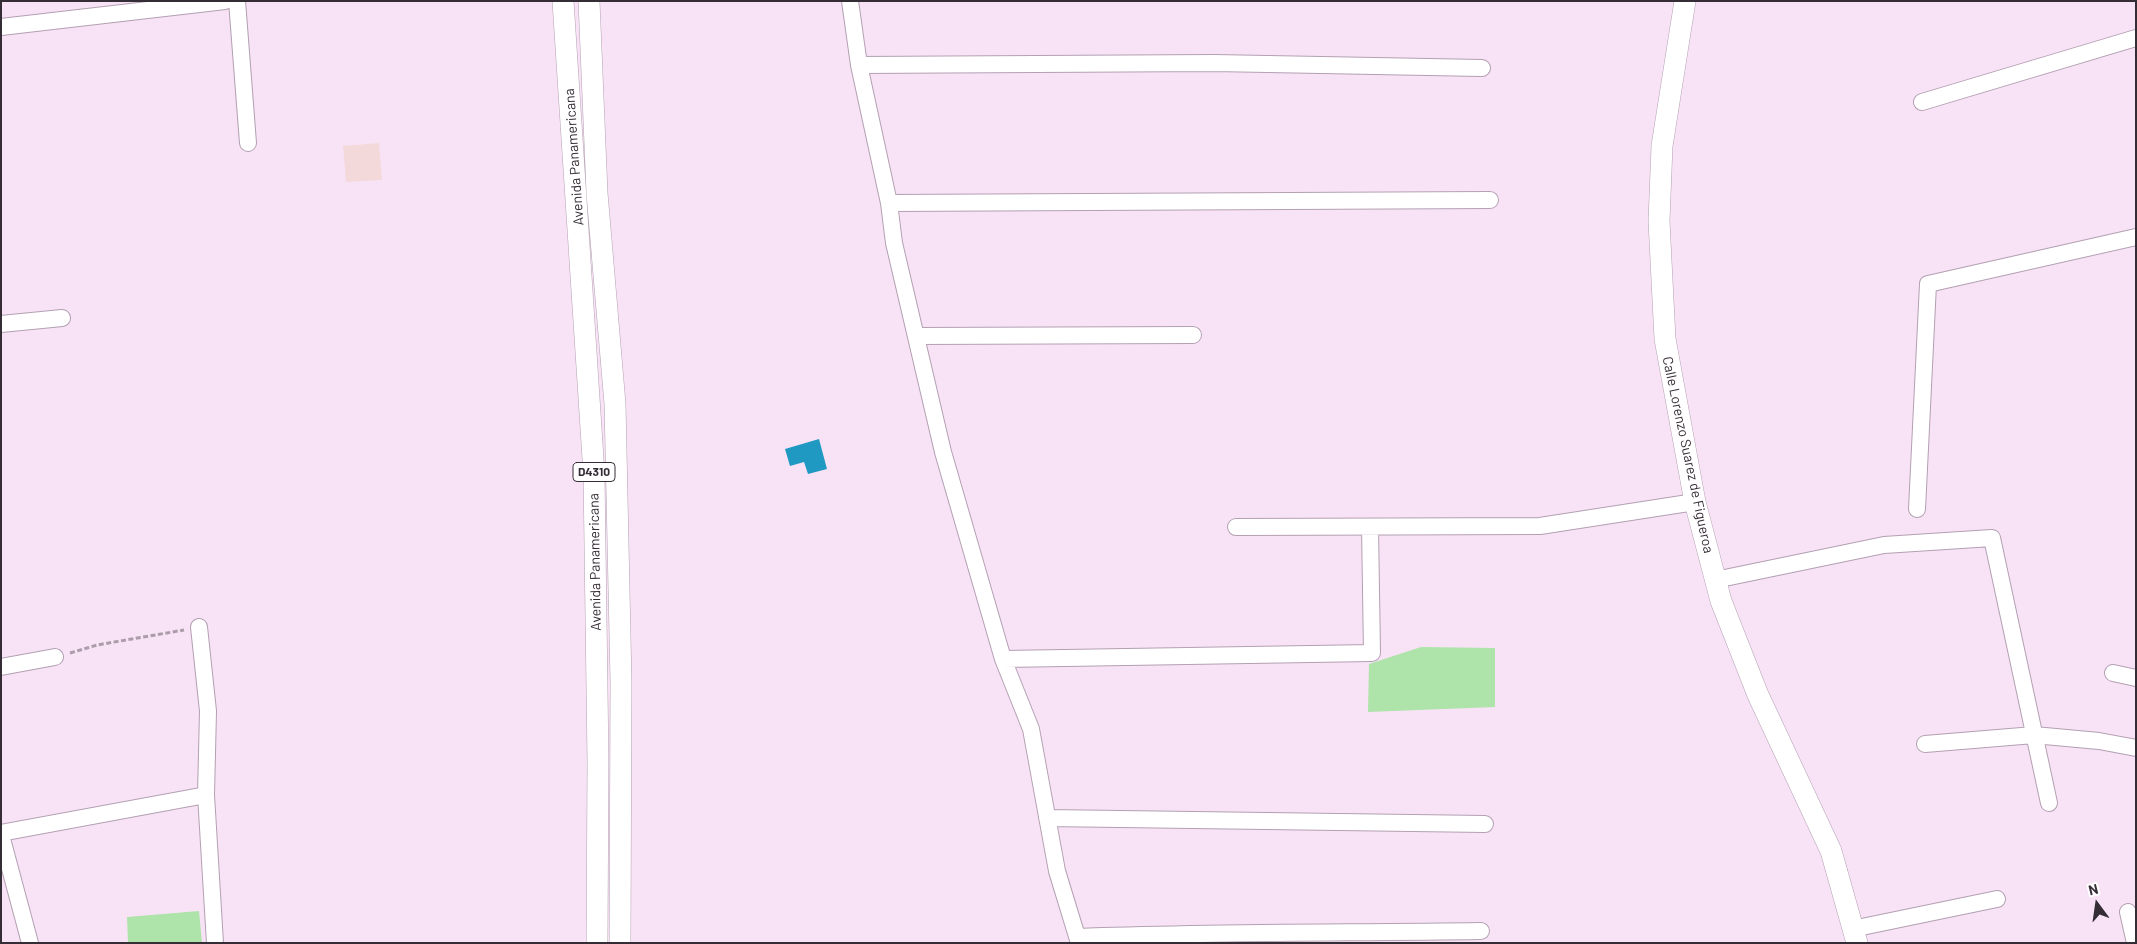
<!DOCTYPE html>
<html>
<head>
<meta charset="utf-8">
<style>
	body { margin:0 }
	#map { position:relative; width:2137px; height:944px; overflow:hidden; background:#f8e3f6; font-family:Barlow,sans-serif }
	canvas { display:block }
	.frame { position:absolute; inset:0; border:2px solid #352d35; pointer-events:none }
	.north { position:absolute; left:2072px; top:879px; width:50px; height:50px; -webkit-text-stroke:4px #fff; paint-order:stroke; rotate:346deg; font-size:14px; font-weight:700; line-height:20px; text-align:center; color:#352d35 }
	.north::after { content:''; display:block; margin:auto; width:18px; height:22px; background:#352d35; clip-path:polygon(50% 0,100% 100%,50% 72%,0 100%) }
</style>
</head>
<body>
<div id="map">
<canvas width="2137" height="944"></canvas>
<div class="frame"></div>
<div class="north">N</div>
</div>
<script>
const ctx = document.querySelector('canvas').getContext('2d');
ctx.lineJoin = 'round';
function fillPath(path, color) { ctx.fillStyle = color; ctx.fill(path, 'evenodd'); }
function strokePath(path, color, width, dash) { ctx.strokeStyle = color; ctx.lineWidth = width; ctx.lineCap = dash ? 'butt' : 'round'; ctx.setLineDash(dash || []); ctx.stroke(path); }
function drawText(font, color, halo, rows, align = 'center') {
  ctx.font = font + ' Barlow,sans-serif'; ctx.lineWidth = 4.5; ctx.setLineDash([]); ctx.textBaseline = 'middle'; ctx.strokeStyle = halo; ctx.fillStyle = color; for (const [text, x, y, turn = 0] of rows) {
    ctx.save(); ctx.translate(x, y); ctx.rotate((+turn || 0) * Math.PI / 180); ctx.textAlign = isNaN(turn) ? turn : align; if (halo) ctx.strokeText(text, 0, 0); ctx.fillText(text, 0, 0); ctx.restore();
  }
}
const industrial = new Path2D(`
	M379,143L382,180L346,182L343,146Z`);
const green = new Path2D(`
	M1421,647L1495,648V707L1368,712L1369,664Z
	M199,911L202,943H128L127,917Z`);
const water = new Path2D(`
	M819,439L827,469L808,474L804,462L790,466L785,449Z`);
const path = new Path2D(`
	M70,653L97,645L184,630`);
const minor = new Path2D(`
	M237,1L248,143
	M850,1L859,65L889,203L894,243L943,452L1003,659L1031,729L1057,871L1079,943
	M1,27L225,1
	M859,65L1214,63L1482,68
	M1922,102L2136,38
	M889,203L1490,200
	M1,324L62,318
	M917,336L1193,335
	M1917,509L1928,284L2136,237
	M1236,527L1540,526L1695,502
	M1715,580L1884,545L1992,538L2049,803
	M199,627L208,711L206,795L215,943
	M1003,659L1372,653L1370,527
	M1,667L55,657
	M2113,673L2136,678
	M1925,744L2034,735L2099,741L2136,748
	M1047,818L1485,824
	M1,833L206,795
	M1,835L30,943
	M2128,912L2135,943
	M1852,929L1997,899
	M1078,937C1212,932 1347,933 1481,931`);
const major = new Path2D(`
	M563,1L594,474L598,761L597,943
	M589,1L597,193L615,404L621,682L620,943
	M1685,1L1662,146L1659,221L1665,339L1695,502L1721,601L1758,695L1831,851L1857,943`);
const shields = [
	[594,472,42]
];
const shieldNames = [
	["D4310",594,472]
];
const streetNames = [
	["Avenida Panamericana",574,157,-94],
	["Calle Lorenzo Suarez de Figueroa",1688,455,78],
	["Avenida Panamericana",595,562,-91]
];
fillPath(industrial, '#f4d9db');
fillPath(green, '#aee3aa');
fillPath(water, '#1f99c2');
strokePath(minor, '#b3a0b2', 18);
strokePath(major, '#b3a0b2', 22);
strokePath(path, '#ac9caa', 3, [5, 2.5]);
strokePath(minor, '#fff', 16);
strokePath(major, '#fff', 21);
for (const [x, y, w] of shields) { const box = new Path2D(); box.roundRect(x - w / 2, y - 9.5, w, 19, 4); ctx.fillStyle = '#fff'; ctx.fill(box); strokePath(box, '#352d35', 1); }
drawText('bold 12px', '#352d35', null, shieldNames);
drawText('14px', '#352d35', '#fff', streetNames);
</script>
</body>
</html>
